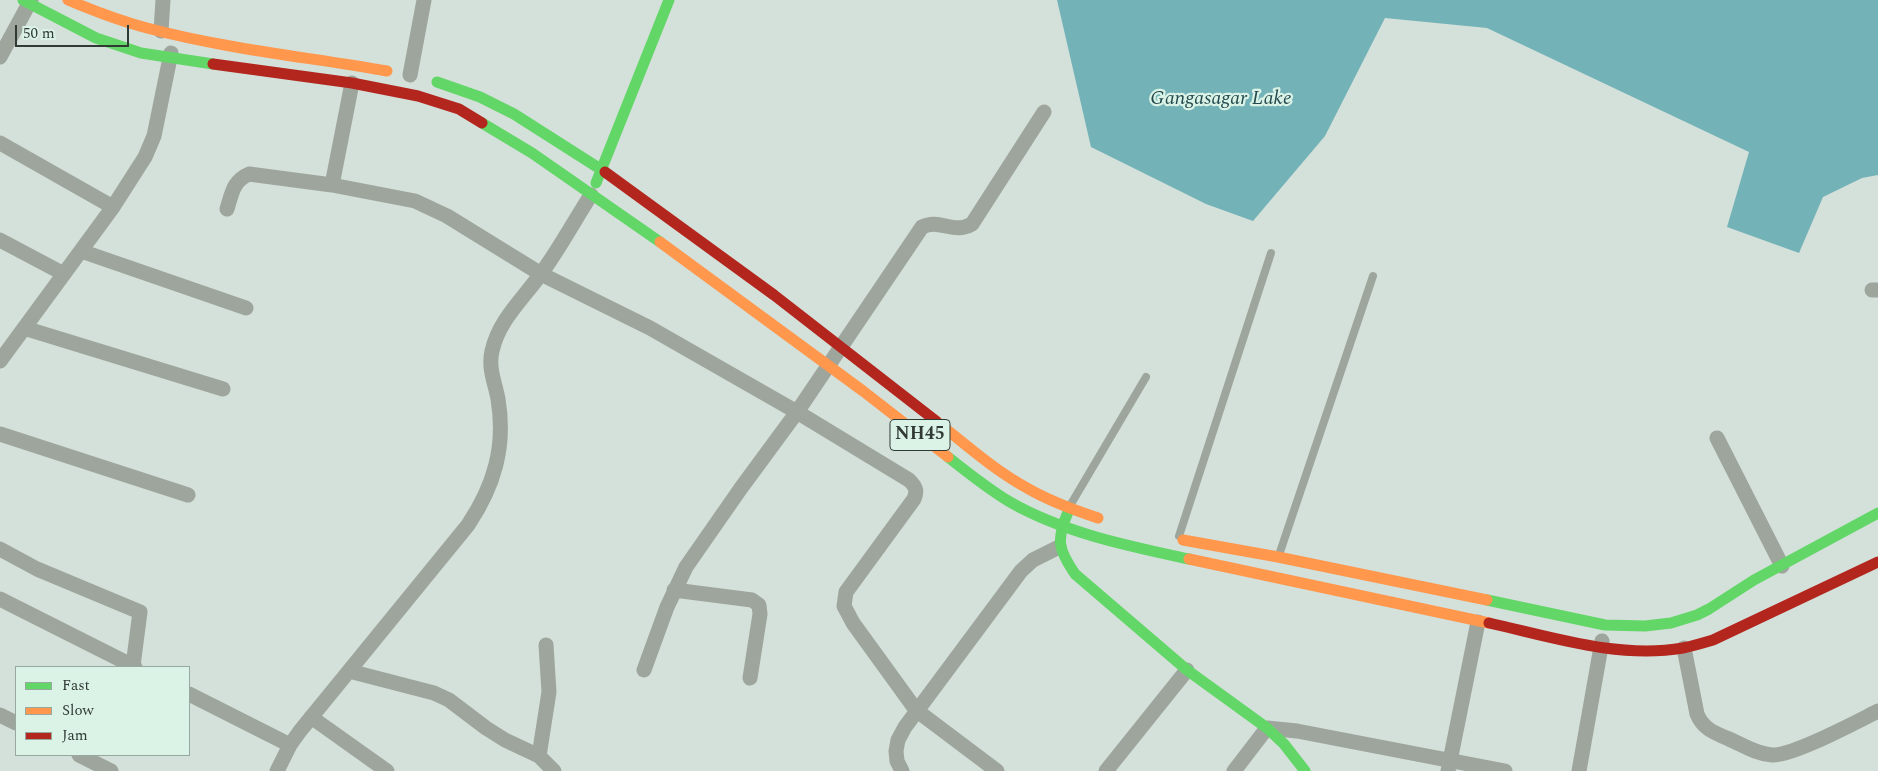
<!DOCTYPE html>
<html>
<head>
<meta charset="utf-8">
<style>
	body { margin:0 }
	#map { position:relative; width:1878px; height:771px; overflow:hidden; background:#d4e0da; font-family:Spectral,serif }
	canvas { display:block }
	.legend { position:absolute; left:15px; top:666px; width:175px; height:90px; box-sizing:border-box; background:#dbf3e6; border:1px solid #97a99f; margin:0; padding:6px 9px; list-style:none; font-size:15px; color:#303934 }
	.legend li { display:flex; align-items:center; gap:10px; height:25px }
	.legend b { width:25px; border:1px solid #97a99f }
	.scale { position:absolute; left:15px; top:25px; width:114px; height:22px; box-sizing:border-box; border:2px solid #303934; border-top:0; padding-left:6px; font-size:15px; line-height:18px; white-space:nowrap; color:#303934; -webkit-text-stroke:4px #dbf3e6; paint-order:stroke }
</style>
</head>
<body>
<div id="map">
<canvas width="1878" height="771"></canvas>
<ul class="legend">
<li><b style="height:6px;background:#63d668"></b>Fast</li>
<li><b style="height:6px;background:#ff974d"></b>Slow</li>
<li><b style="height:6px;background:#b3261e"></b>Jam</li>
</ul>
<div class="scale">50 m</div>
</div>
<script>
const ctx = document.querySelector('canvas').getContext('2d');
ctx.lineJoin = 'round';
function fillPath(path, color) { ctx.fillStyle = color; ctx.fill(path, 'evenodd'); }
function strokePath(path, color, width, dash) { ctx.strokeStyle = color; ctx.lineWidth = width; ctx.lineCap = dash ? 'butt' : 'round'; ctx.setLineDash(dash || []); ctx.stroke(path); }
function drawText(font, color, halo, rows, align = 'center') {
  ctx.font = font + ' Spectral,serif'; ctx.lineWidth = 4.5; ctx.setLineDash([]); ctx.textBaseline = 'middle'; ctx.strokeStyle = halo; ctx.fillStyle = color; for (const [text, x, y, turn = 0] of rows) {
    ctx.save(); ctx.translate(x, y); ctx.rotate((+turn || 0) * Math.PI / 180); ctx.textAlign = isNaN(turn) ? turn : align; if (halo) ctx.strokeText(text, 0, 0); ctx.fillText(text, 0, 0); ctx.restore();
  }
}
const water = new Path2D(`
	M1057,0H1878V175L1862,178L1823,197L1799,253L1727,227L1749,152L1487,28L1385,18L1325,136L1253,221L1206,204L1091,147Z`);
const lane = new Path2D(`
	M1071,504L1146,377
	M1179,536L1271,253
	M1280,552L1373,276`);
const street = new Path2D(`
	M161,31L163,0
	M0,57L31,0
	M410,75L424,0
	M0,143L113,207
	M332,185L352,83
	M227,209C232,193 233,181 249,174L332,185L415,201L447,216L541,274L650,328L797,412L909,480C915,486 918,490 914,499L846,592L844,606L853,623L916,710L997,771
	M0,240L64,274
	M81,251L246,308
	M1872,290H1878
	M24,328L223,389
	M0,361L113,207L145,157L154,136L171,53
	M0,434L188,495
	M1717,438L1782,566
	M0,549L37,569L140,612L133,666
	M674,590L752,600L759,605L760,614L750,678
	M0,599L135,667
	M1684,648L1697,714C1703,729 1715,733 1729,739C1743,745 1756,754 1772,755C1793,756 1856,722 1878,711
	M644,670L667,607L686,567L741,488L797,412L922,227C940,218 953,235 972,224L1044,112
	M349,671L434,693L449,700L486,728L505,740L539,756L554,771
	M189,694L290,745
	M0,715L16,723
	M311,717L387,771
	M79,755L111,771
	M539,756L549,692L546,645
	M277,771L290,745L300,731L468,525C494,486 506,447 498,399C495,383 488,368 492,351C499,320 522,300 540,275C559,250 574,221 591,195
	M902,771L897,761L896,751L898,740L905,727L1021,571L1033,560L1059,547
	M1106,771L1187,670
	M1234,771L1267,728L1297,731L1505,771
	M1448,771L1478,622
	M1579,771L1602,641`);
const fast = new Path2D(`
	M23,0L96,38L141,53L213,64
	M437,82L480,97L514,114L605,172
	M482,123L532,153L660,242
	M596,183L669,0
	M948,457C968,473 988,489 1010,502C1064,533 1129,546 1189,559
	M1068,512C1056,540 1058,549 1075,574L1187,670L1267,728L1284,744L1305,771
	M1487,600L1605,625L1645,626L1671,623L1697,615L1709,609L1754,580L1878,513`);
const slow = new Path2D(`
	M68,0C94,11 120,21 147,28C226,49 307,57 387,71
	M660,242L863,391L948,457
	M936,421C965,444 994,470 1027,488C1049,501 1074,510 1098,518
	M1183,540L1278,557L1487,600
	M1189,559L1489,623`);
const jam = new Path2D(`
	M213,64L352,83L418,96L459,109L482,123
	M605,172L774,295L936,421
	M1489,623C1552,637 1618,659 1683,648C1693,646 1703,643 1713,640L1878,562`);
const shields = [
	[920,435,60]
];
const shieldNames = [
	["NH45",920,435]
];
const waterNames = [
	["Gangasagar Lake",1221,100]
];
fillPath(water, '#73b3b8');
strokePath(lane, '#9ea59d', 8);
strokePath(street, '#9ea59d', 15);
strokePath(fast, '#63d668', 11);
strokePath(slow, '#ff974d', 11);
strokePath(jam, '#b3261e', 11);
for (const [x, y, w] of shields) { const box = new Path2D(); box.roundRect(x - w / 2, y - 15.5, w, 31, 4); ctx.fillStyle = '#dbf3e6'; ctx.fill(box); strokePath(box, '#303934', 1); }
drawText('bold 18px', '#303934', null, shieldNames);
drawText('italic 20px', '#224a4f', '#dbf3e6', waterNames);
</script>
</body>
</html>
